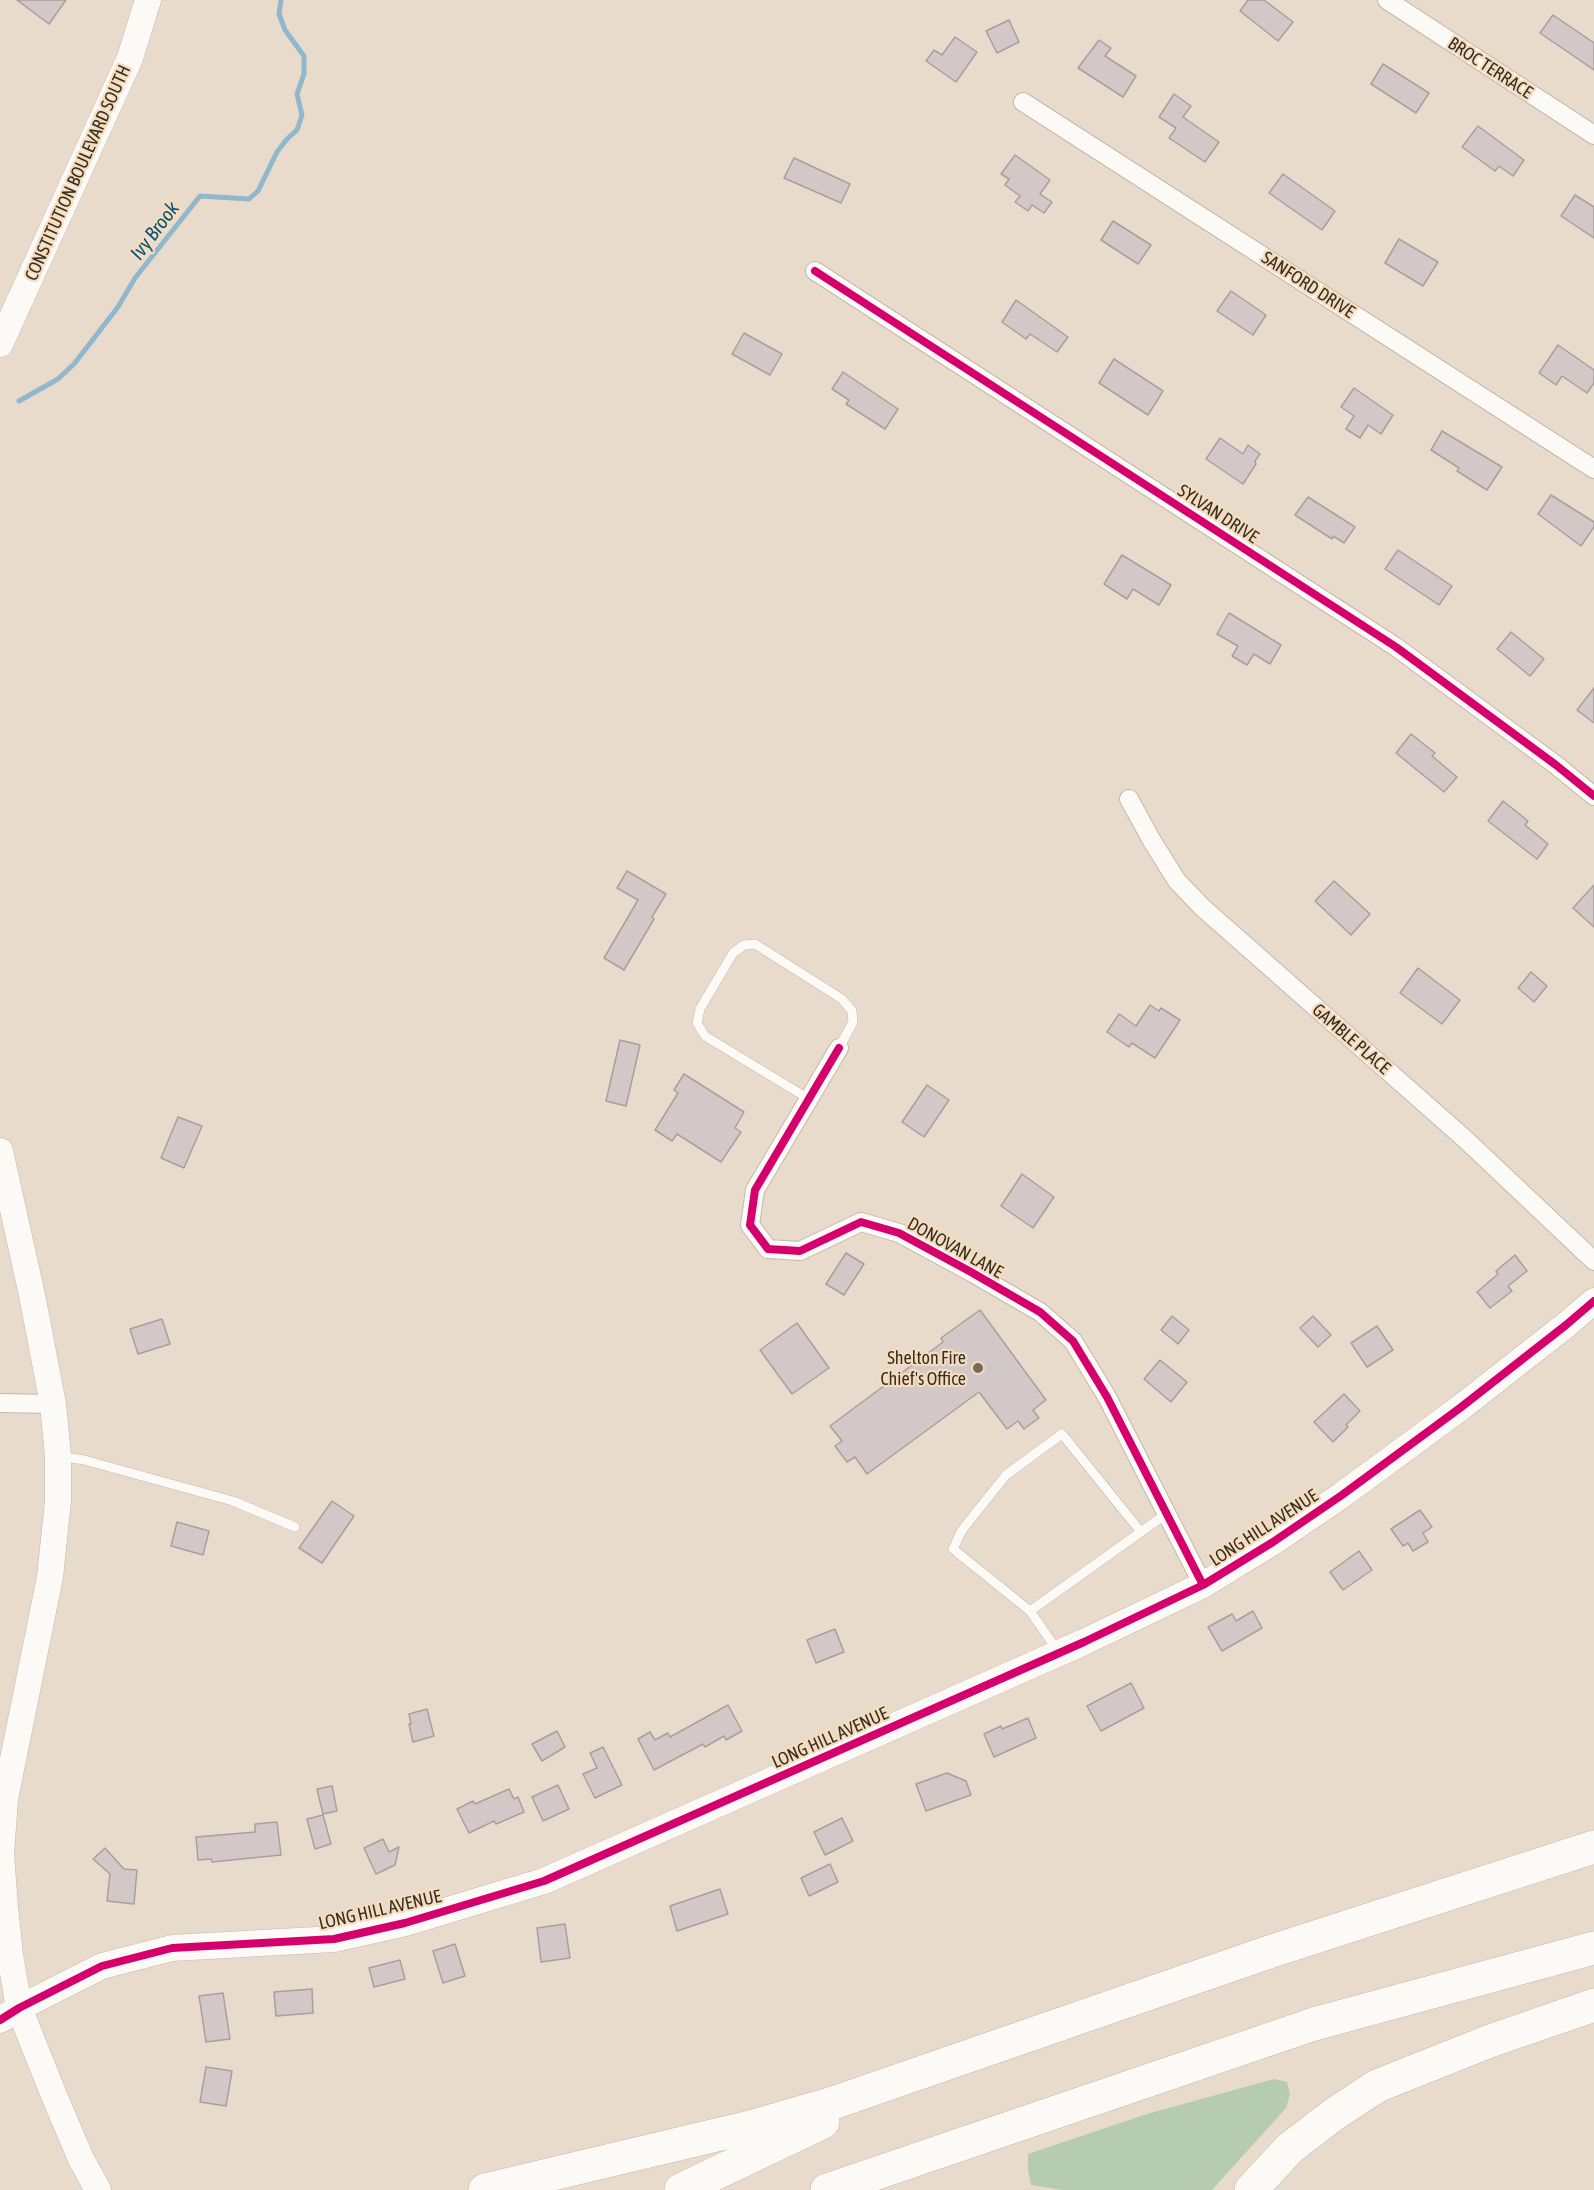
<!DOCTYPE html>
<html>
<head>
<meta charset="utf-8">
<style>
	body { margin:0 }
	canvas { display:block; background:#e9dbcb }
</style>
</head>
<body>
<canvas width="1594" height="2190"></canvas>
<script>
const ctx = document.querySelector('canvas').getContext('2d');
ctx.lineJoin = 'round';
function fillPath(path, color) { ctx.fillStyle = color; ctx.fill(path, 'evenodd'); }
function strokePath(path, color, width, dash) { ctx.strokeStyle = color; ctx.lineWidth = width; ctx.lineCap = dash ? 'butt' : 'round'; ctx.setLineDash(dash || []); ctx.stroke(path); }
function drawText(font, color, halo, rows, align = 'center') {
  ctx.font = font + ' "Asap Condensed",sans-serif'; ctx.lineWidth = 4.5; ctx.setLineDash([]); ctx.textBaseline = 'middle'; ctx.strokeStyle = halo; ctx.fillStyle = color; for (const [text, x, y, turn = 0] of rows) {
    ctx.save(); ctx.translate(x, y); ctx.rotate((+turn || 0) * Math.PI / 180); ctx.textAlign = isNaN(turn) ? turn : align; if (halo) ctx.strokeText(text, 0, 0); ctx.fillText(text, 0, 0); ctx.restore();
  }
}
const green = new Path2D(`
	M1274,2079L1287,2082L1290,2094L1286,2108L1212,2190H1062L1031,2185L1028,2170V2154L1147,2114Z`);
const stream = new Path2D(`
	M19,401L58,379L74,364L118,307L135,278L200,196L249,199L258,191L277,152L287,139L297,130L302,115L297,94L304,74V56L285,30L279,14L281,0`);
const building = new Path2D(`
	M17,0H66L49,24Z
	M1248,0H1264L1293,22L1278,41L1240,11Z
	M1553,15L1594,43V70L1540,33Z
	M1009,20L1019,42L997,53L986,31Z
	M955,37L977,52L956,82L926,61L934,50L942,55Z
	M1099,40L1111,48L1105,56L1136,76L1123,97L1078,68Z
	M1383,64L1429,93L1416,113L1371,84Z
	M1174,94L1191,106L1183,117L1219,142L1205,162L1169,138L1176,128L1159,117Z
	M1478,126L1524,160L1513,176L1499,166L1495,171L1462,147Z
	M1015,155L1050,180L1040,194L1052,202L1044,213L1032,205L1028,211L1015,202L1020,196L1005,185L1009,179L1001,174Z
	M794,158L850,184L841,203L784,178Z
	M1283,174L1335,211L1322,230L1269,193Z
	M1575,195L1594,207V238L1561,216Z
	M1113,221L1151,245L1138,264L1101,240Z
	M1399,239L1438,262L1423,286L1385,263Z
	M1231,291L1266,315L1253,335L1217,311Z
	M1016,300L1068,337L1057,352L1030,334L1026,339L1002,322Z
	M744,333L782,354L770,375L732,354Z
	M1558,345L1594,370V383L1587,393L1562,376L1556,385L1539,373Z
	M1114,359L1163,391L1148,415L1099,383Z
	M843,372L898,409L885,429L846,404L849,400L832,389Z
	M1354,388L1393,415L1381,434L1368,425L1360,438L1346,429L1354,416L1341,407Z
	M1442,431L1502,467L1487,490L1457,471L1459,468L1431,450Z
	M1220,438L1243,454L1248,445L1260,454L1255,461L1256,464L1243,484L1206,459Z
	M1551,495L1594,522V527L1581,546L1538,514Z
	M1308,497L1355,527L1344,543L1333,536L1332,539L1295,515Z
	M1398,550L1452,586L1439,605L1385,569Z
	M1122,555L1171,585L1159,605L1133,589L1127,599L1104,584Z
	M1229,613L1281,645L1270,664L1254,654L1247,665L1232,656L1238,646L1217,634Z
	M1511,632L1544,659L1530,676L1497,649Z
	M1594,688V723L1577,710Z
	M1411,734L1435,753L1432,756L1457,777L1444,792L1396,753Z
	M1503,801L1528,821L1525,825L1548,844L1537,859L1488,821Z
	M627,871L666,894L652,917L654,919L624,970L604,958L638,900L617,888Z
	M1334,881L1370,914L1351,935L1315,901Z
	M1594,885V927L1573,908Z
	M1418,968L1460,1000L1442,1024L1400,993Z
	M1531,972L1547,986L1534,1002L1518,988Z
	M1150,1005L1159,1011L1161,1008L1180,1020L1155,1058L1132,1043L1129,1047L1107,1032L1119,1014L1136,1026Z
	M620,1040L640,1045L626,1106L606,1101Z
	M684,1074L744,1112L735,1128L741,1132L721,1162L677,1134L672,1141L655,1130L678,1093L674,1090Z
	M927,1085L949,1100L924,1137L902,1122Z
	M178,1117L202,1126L184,1168L161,1158Z
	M1022,1174L1054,1197L1033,1228L1001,1206Z
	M846,1253L864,1264L844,1295L826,1284Z
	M1515,1255L1527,1271L1508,1286L1512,1291L1490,1308L1477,1292L1498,1274L1496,1271Z
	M980,1310L1046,1400L1033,1410L1039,1418L1024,1429L1018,1421L1007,1429L979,1392L867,1474L855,1457L847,1462L835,1446L842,1441L830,1426L943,1342L941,1338Z
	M1172,1316L1189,1330L1178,1344L1161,1330Z
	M1313,1316L1331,1335L1318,1347L1300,1328Z
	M162,1319L170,1344L138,1354L130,1329Z
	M797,1323L829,1368L792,1394L760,1350Z
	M1377,1326L1393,1350L1367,1367L1351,1343Z
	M1160,1360L1187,1382L1171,1402L1144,1379Z
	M1344,1394L1360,1411L1346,1425L1348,1427L1333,1442L1314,1422Z
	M332,1501L354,1516L322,1563L299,1548Z
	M1420,1510L1432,1527L1423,1533L1428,1542L1413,1551L1408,1543L1403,1546L1391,1529Z
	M177,1522L209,1531L203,1555L171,1546Z
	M1359,1551L1372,1570L1343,1590L1330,1572Z
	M1253,1611L1262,1628L1222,1651L1208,1627L1232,1614L1236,1621Z
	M835,1629L844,1652L816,1663L807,1640Z
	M1131,1683L1144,1708L1101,1731L1087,1706Z
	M728,1705L742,1731L726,1740L724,1736L705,1747L703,1744L654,1770L638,1739L650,1732L655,1740L668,1733L670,1737Z
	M427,1709L434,1736L413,1742L409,1724H411L409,1714Z
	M1028,1718L1036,1738L994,1757L984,1734L1001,1726L1002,1729Z
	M557,1731L565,1747L542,1761L532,1744Z
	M603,1747L622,1785L595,1798L583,1774L597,1768L590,1753Z
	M947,1773L966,1781L971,1795L926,1811L916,1784Z
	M558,1785L569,1809L543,1821L532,1797Z
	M332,1786L337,1811L323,1814L317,1789Z
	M509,1789L514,1799L518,1797L524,1812L496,1824L494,1821L469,1833L457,1809L473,1801L475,1804Z
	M323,1815L331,1844L315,1849L307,1819Z
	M842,1818L853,1841L825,1855L814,1832Z
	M277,1822L281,1855L212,1862L211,1859L198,1860L196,1837L255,1832V1824Z
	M383,1839L389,1852L399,1847L395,1865L376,1874L364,1848Z
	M105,1848L124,1869L137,1870L134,1904L107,1901L110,1874L93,1859Z
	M830,1864L838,1882L809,1896L801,1878Z
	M720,1889L728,1914L677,1931L670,1906Z
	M565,1924L570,1958L541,1962L537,1928Z
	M455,1944L465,1976L443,1983L433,1951Z
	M400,1960L405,1979L374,1987L369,1968Z
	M312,1989L313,2013L276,2016L274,1992Z
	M223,1993L230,2039L206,2042L199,1996Z
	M206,2067L232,2071L226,2106L200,2102Z`);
const lane = new Path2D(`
	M809,1099L705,1036L697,1023L700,1009L733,953L744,945L755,944L842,999L852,1011L853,1022L839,1048
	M59,1456L84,1460L233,1501L295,1527
	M1030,1611L953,1549L962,1530L1006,1475L1062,1434L1141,1532
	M1058,1651L1030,1611L1166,1514`);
const street = new Path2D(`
	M1387,0L1594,135
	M1023,102L1594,469
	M815,271L1396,647L1556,765L1594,796
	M1129,799L1152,841L1177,881L1203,908L1465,1139L1594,1261
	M839,1048L755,1190L750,1225L768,1249L800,1251L861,1222L899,1233L971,1272L1040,1312L1073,1341L1107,1397L1203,1585
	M0,1403L53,1404`);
const secondary = new Path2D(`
	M0,344L130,58L148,0
	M0,1151L32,1295L53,1404L58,1456V1501L50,1577L5,1799L1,1854L5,1907L10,1955L19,2008L53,2093L81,2159L98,2190
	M0,2020L19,2008L102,1966L172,1948L334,1939L405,1923L544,1881L1084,1642L1203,1585L1273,1542L1342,1495L1460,1408L1566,1325L1594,1301`);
const highway = new Path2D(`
	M485,2190L750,2127L833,2103L1269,1952L1594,1847
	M681,2190L823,2122
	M827,2190L1314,2024L1594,1948
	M1251,2190L1290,2148L1333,2115L1377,2086L1490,2041L1594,2005`);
const cycleway = new Path2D(`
	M815,271L1396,647L1556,765L1594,796
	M839,1048L755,1190L750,1225L768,1249L800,1251L861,1222L899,1233L971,1272L1040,1312L1073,1341L1107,1397L1203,1585
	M0,2020L19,2008L102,1966L172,1948L334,1939L405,1923L544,1881L1084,1642L1203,1585L1273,1542L1342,1495L1460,1408L1566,1325L1594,1301`);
const markers = [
	[978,1368,6,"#756b5d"]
];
const streetNames = [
	["BROC TERRACE",1490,68,33],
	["CONSTITUTION BOULEVARD SOUTH",78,173,-66],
	["SANFORD DRIVE",1308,285,33],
	["SYLVAN DRIVE",1218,514,33],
	["GAMBLE PLACE",1351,1039,41],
	["DONOVAN LANE",955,1248,29],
	["LONG HILL AVENUE",1264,1528,-33],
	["LONG HILL AVENUE",830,1738,-24],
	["LONG HILL AVENUE",380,1910,-13]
];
const poiNames = [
	["Shelton Fire",966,1358],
	["Chief's Office",966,1379]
];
const waterNames = [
	["Ivy Brook",155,231,-53]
];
fillPath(green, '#b5ccb1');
strokePath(stream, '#90b7cc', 5);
fillPath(building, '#d2c8c7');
strokePath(building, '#a99f9e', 1.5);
strokePath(lane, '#c4b8ac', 10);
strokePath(street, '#c4b8ac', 20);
strokePath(secondary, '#c4b8ac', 27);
strokePath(highway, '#c4b8ac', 34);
strokePath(lane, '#fcfaf7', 9);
strokePath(street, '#fcfaf7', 18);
strokePath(secondary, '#fcfaf7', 26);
strokePath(highway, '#fcfaf7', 33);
strokePath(cycleway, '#d6006c', 8);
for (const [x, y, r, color] of markers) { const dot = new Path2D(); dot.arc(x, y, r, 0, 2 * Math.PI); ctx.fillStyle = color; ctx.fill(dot); strokePath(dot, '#f6dcbe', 2); }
drawText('18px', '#372e22', '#f6dcbe', streetNames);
drawText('18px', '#372e22', '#f6dcbe', poiNames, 'right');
drawText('italic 20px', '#005478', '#f6dcbe', waterNames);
</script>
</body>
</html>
